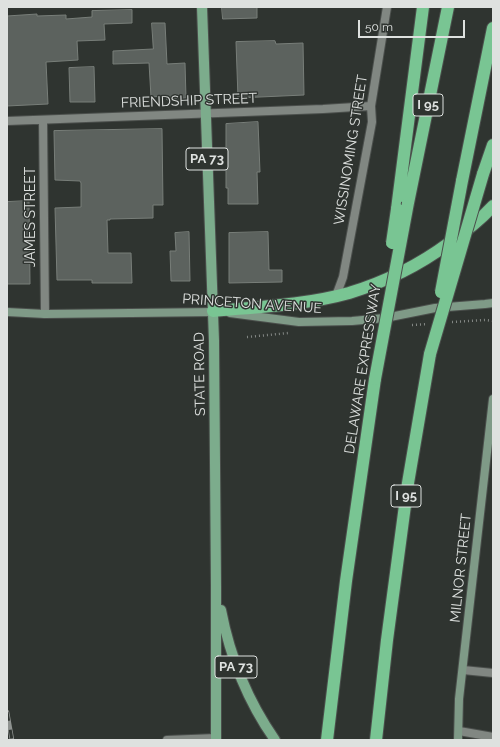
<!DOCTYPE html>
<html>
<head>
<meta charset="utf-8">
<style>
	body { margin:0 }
	#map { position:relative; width:500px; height:747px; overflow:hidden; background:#2f3430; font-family:Raleway,sans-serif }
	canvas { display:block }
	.frame { position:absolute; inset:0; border:8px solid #dee1df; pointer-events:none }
	.scale { position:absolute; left:358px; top:20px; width:107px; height:18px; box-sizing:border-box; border:2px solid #dee1df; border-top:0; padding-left:5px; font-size:12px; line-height:14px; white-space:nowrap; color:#dee1df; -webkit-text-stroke:3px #2f3430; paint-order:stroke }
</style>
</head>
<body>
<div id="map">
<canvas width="500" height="747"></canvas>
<div class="frame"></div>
<div class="scale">50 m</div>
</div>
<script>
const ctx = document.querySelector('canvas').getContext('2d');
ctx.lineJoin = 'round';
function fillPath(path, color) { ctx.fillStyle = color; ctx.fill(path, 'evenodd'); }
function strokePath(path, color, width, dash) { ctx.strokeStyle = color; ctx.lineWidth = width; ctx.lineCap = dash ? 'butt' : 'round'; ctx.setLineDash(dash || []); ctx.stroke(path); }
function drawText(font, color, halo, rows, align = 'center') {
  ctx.font = font + ' Raleway,sans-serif'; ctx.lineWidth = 3; ctx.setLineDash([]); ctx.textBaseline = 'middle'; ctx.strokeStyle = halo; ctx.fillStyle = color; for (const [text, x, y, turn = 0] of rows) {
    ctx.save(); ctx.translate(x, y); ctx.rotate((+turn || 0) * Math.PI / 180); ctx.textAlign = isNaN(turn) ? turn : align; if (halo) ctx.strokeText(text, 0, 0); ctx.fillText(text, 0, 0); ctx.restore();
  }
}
const building = new Path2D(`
	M222,7H257V18L223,19Z
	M132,10V23L104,24L105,40L77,41L78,60L46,62L48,104L7,106V16L37,14V16L66,15V19L92,17V11Z
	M152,23H165L167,64L185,63L186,98L167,100L166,96L151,97L149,63L113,64V51L153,49Z
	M275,41L276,44L303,43L304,95L238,98L236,42Z
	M94,67L95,102H70L69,68Z
	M258,122L260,172H257L258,204H228V188H226V124Z
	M162,129L163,205H153V218L110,219V220H107L108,253H131L132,283H92V280H57L55,208L81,207V183L80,181L55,180L54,131Z
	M29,201L30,284H7V202Z
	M189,232L190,281H171L170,251H176L175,233Z
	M268,232L269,270H282V282L229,283V233Z`);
const path = new Path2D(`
	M452,322L485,320L493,321
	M412,325L427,324
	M247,337L289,333`);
const service = new Path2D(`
	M463,670L493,673
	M459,731L493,737
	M167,740L216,738`);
const minor = new Path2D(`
	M43,120L45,314
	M7,121L323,109L371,106
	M336,296L343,277L372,122L371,106L387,7`);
const secondary = new Path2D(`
	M7,312L45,314L216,312
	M230,313L299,322L352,321L385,318L435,308L485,304L493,303
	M458,740L459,699L493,399`);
const primary = new Path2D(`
	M202,7L214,341L216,586V740
	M221,610C230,657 247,700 275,740`);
const motorway = new Path2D(`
	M483,174L493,145
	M462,181L493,28
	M408,203L448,7
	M397,209L423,7
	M213,311C257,307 306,305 349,293C385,282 418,266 449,243C465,232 480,220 493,206
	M327,740L346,581L375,379
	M376,740L387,640L408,483L430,354`);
const rail = new Path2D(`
	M7,712L12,740`);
const motorwayBridge = new Path2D(`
	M392,243L397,209
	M441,292L462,181
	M430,354L483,174
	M375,379L408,203`);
const shields = [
	[428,105,30],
	[207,159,42],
	[406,496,30],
	[236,667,42]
];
const shieldNames = [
	["I 95",428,105],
	["PA 73",207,159],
	["I 95",406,496],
	["PA 73",236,667]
];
const streetNames = [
	["FRIENDSHIP STREET",189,101,-2],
	["WISSINOMING STREET",351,150,-81],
	["JAMES STREET",31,217,-90],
	["PRINCETON AVENUE",252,304,4],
	["DELAWARE EXPRESSWAY",363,369,-81],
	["STATE ROAD",200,374,-91],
	["MILNOR STREET",461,568,-84]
];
fillPath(building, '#5c625e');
strokePath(building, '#787e79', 1);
strokePath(service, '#4b4f4c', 10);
strokePath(minor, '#4b4f4c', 10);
strokePath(secondary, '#4b4f4c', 10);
strokePath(primary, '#4b4f4c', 12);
strokePath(motorway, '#4b4f4c', 14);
strokePath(path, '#848885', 2.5, [1, 3]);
strokePath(service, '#818782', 8);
strokePath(minor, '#818782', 8);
strokePath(secondary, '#7f9a87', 8);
strokePath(primary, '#7cac8c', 10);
strokePath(motorway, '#79c593', 12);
strokePath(rail, '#8f9390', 4.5);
strokePath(rail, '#2f3430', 3, [9]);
strokePath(motorwayBridge, '#4b4f4c', 14, []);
strokePath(motorwayBridge, '#79c593', 12);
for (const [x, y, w] of shields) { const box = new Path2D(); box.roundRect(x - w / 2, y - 11, w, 22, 3); ctx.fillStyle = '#2f3430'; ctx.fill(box); strokePath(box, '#dee1df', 1); }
drawText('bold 13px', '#dee1df', null, shieldNames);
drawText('14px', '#dee1df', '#2f3430', streetNames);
</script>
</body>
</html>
